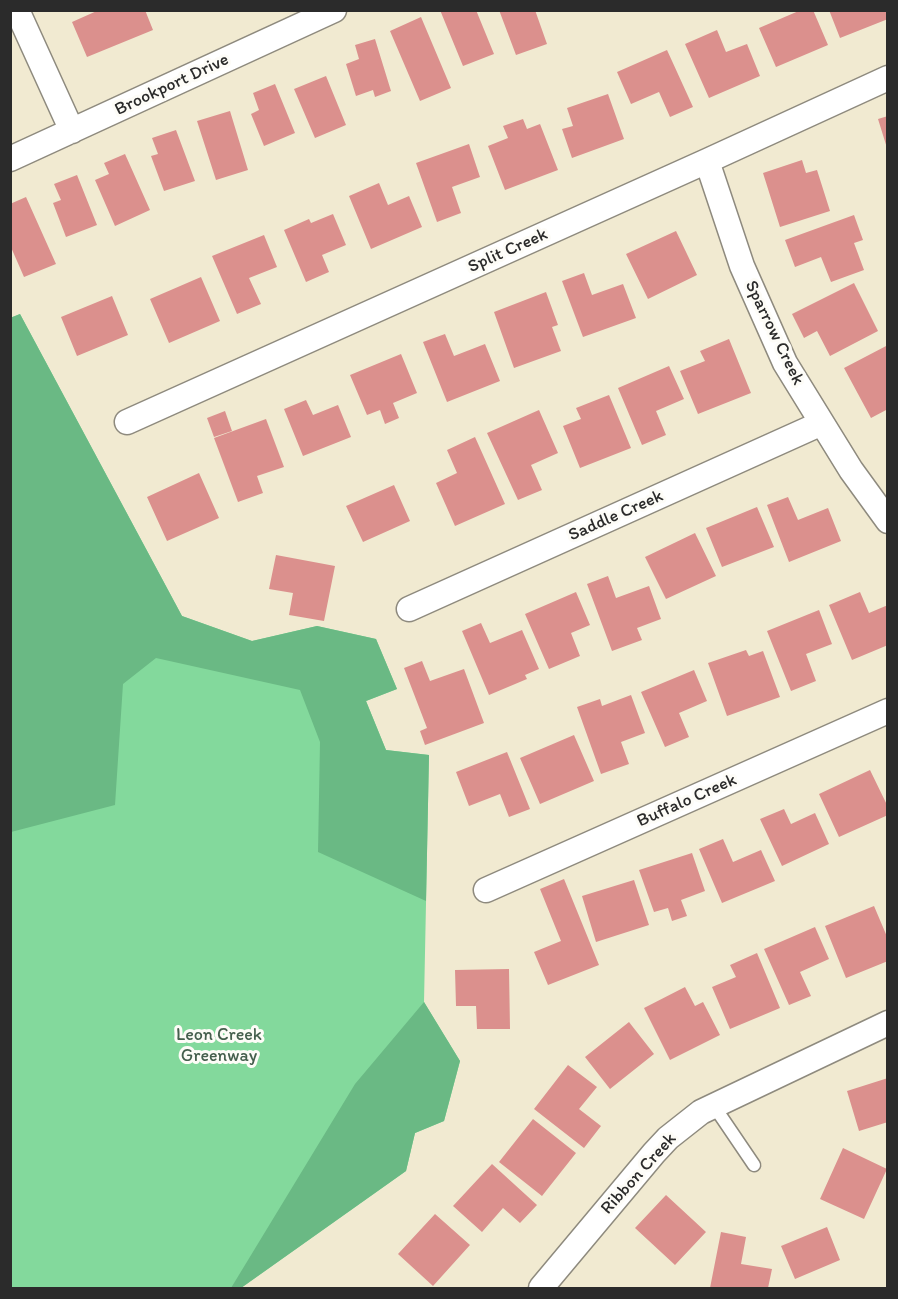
<!DOCTYPE html>
<html>
<head>
<meta charset="utf-8">
<style>
	body { margin:0 }
	#map { position:relative; width:898px; height:1299px; overflow:hidden; background:#f1ead1; font-family:Itim,sans-serif }
	canvas { display:block }
	.frame { position:absolute; inset:0; border:12px solid #2b2b2b; pointer-events:none }
</style>
</head>
<body>
<div id="map">
<canvas width="898" height="1299"></canvas>
<div class="frame"></div>
</div>
<script>
const ctx = document.querySelector('canvas').getContext('2d');
ctx.lineJoin = 'round';
function fillPath(path, color) { ctx.fillStyle = color; ctx.fill(path, 'evenodd'); }
function strokePath(path, color, width, dash) { ctx.strokeStyle = color; ctx.lineWidth = width; ctx.lineCap = dash ? 'butt' : 'round'; ctx.setLineDash(dash || []); ctx.stroke(path); }
function drawText(font, color, halo, rows, align = 'center') {
  ctx.font = font + ' Itim,sans-serif'; ctx.lineWidth = 6; ctx.setLineDash([]); ctx.textBaseline = 'middle'; ctx.strokeStyle = halo; ctx.fillStyle = color; for (const [text, x, y, turn = 0] of rows) {
    ctx.save(); ctx.translate(x, y); ctx.rotate((+turn || 0) * Math.PI / 180); ctx.textAlign = isNaN(turn) ? turn : align; if (halo) ctx.strokeText(text, 0, 0); ctx.fillText(text, 0, 0); ctx.restore();
  }
}
const green = new Path2D(`
	M20,314L182,616L252,641L317,626L376,639L397,689L366,701L386,750L429,755L424,1002L460,1061L444,1121L415,1133L406,1171L241,1288H11L10,318Z`);
const forest = new Path2D(`
	M20,314L182,616L252,641L317,626L376,639L397,689L366,701L386,750L429,755L426,901L318,852L320,742L300,690L156,658L123,684L115,805L11,832L10,318Z
	M424,1002L460,1061L444,1121L415,1133L406,1171L241,1288H231L355,1084Z`);
const building = new Path2D(`
	M99,10H145L153,30L87,57L72,22Z
	M440,10H476L494,54L463,66Z
	M499,10H535L547,44L516,55Z
	M801,10H813L828,45L776,67L759,28Z
	M829,10H888V19L840,38Z
	M421,17L451,88L420,101L390,31Z
	M717,30L726,52L747,44L760,76L709,98L685,44Z
	M375,39L391,91L375,97L373,90L356,96L346,64L359,59L355,45Z
	M667,50L693,107L670,117L659,92L631,104L617,72Z
	M326,76L346,125L315,138L294,89Z
	M275,84L295,133L264,146L251,114L259,110L253,93Z
	M608,94L624,139L572,158L562,129L573,126L567,108Z
	M230,111L248,170L216,180L197,121Z
	M888,116V148H887L878,119Z
	M523,119L527,129L540,124L558,170L505,190L488,146L508,138L503,126Z
	M176,130L195,181L164,191L151,156L158,154L152,138Z
	M469,144L480,177L452,187L461,213L437,222L416,163Z
	M125,154L150,210L115,226L95,180L109,174L104,163Z
	M802,160L806,173L817,170L830,211L780,227L763,173Z
	M77,175L97,225L66,237L53,203L61,200L54,184Z
	M379,183L388,205L409,196L422,227L371,249L349,196Z
	M26,197L56,264L24,277L10,245V204Z
	M333,214L346,245L322,255L329,272L306,282L284,230L309,219L311,223Z
	M854,215L863,240L854,243L864,270L831,282L821,257L795,267L785,240Z
	M676,231L697,275L648,299L626,254Z
	M264,235L277,267L249,278L261,304L237,314L212,256Z
	M584,273L592,295L623,284L636,318L583,337L562,281Z
	M201,277L220,321L169,343L150,299Z
	M854,283L878,331L830,356L817,331L804,338L792,314Z
	M546,292L558,325L552,327L561,351L514,368L494,312Z
	M112,296L128,335L77,356L61,317Z
	M445,334L454,356L485,344L500,381L447,402L423,342Z
	M729,339L751,393L698,414L680,371L705,361L700,351Z
	M888,345V409L871,418L844,368Z
	M401,354L417,393L393,403L399,418L385,424L380,410L367,415L350,375Z
	M669,366L684,399L656,411L666,435L642,445L618,388Z
	M609,395L631,448L580,468L563,426L581,419L576,408Z
	M306,400L313,415L338,405L351,437L303,456L284,409Z
	M539,410L558,453L531,465L542,490L518,500L487,433Z
	M225,411L232,431L214,437L207,418Z
	M266,419L284,467L257,476L263,493L238,502L214,438Z
	M475,437L505,504L455,526L436,483L457,473L447,450Z
	M199,473L219,518L167,541L147,497Z
	M394,485L410,521L363,542L346,506Z
	M788,497L798,520L828,508L841,541L789,562L767,505Z
	M757,507L774,547L722,567L706,528Z
	M695,533L716,576L666,599L645,557Z
	M276,555L335,566L324,621L289,615L293,593L269,589Z
	M608,576L616,598L649,586L661,619L637,628L642,640L612,651L587,584Z
	M576,592L590,625L571,633L580,656L549,669L525,614Z
	M860,592L869,613L888,605V645L852,660L829,605Z
	M819,610L832,644L806,654L816,681L791,691L767,631Z
	M481,623L490,643L522,630L539,669L525,675L527,679L489,695L462,631Z
	M746,650L749,656L763,651L780,697L727,716L708,663Z
	M422,661L430,681L464,669L484,723L425,745L420,731L427,728L404,668Z
	M694,670L707,701L679,713L689,737L665,747L641,692Z
	M631,695L645,733L621,742L629,764L601,774L577,707L600,699L602,706Z
	M574,735L594,781L540,804L520,758Z
	M507,752L530,809L509,817L500,794L469,806L456,772Z
	M870,770L888,807V815L839,837L819,794Z
	M784,809L791,824L815,813L829,844L782,866L760,819Z
	M723,839L733,862L761,850L775,881L722,903L699,849Z
	M692,853L705,891L681,900L687,916L672,921L668,908L654,912L639,870Z
	M564,879L599,965L548,985L534,952L561,941L540,889Z
	M634,880L649,925L596,942L582,896Z
	M874,906L888,939V961L846,978L825,926Z
	M815,927L829,959L800,972L811,996L789,1005L764,949Z
	M757,953L780,1008L730,1029L712,987L736,977L730,965Z
	M509,969L510,1029H477L476,1006H456L455,970Z
	M685,987L695,1006L703,1002L720,1035L670,1060L644,1008Z
	M629,1022L654,1054L610,1089L585,1057Z
	M568,1065L597,1087L579,1109L601,1126L584,1148L534,1109Z
	M888,1078V1122L859,1131L847,1091Z
	M533,1119L576,1153L542,1196L499,1162Z
	M843,1148L887,1169L864,1219L820,1199Z
	M492,1164L537,1205L520,1223L503,1208L482,1232L453,1206Z
	M666,1195L706,1232L675,1265L635,1228Z
	M435,1214L470,1245L433,1286L398,1254Z
	M827,1227L840,1260L795,1279L781,1246Z
	M721,1232L746,1237L741,1264L772,1269L768,1288H710Z`);
const lane = new Path2D(`
	M714,1106L754,1165`);
const street = new Path2D(`
	M17,10L72,131
	M10,159L334,10
	M707,161L742,266L785,363L851,470L888,521
	M127,422L707,161L888,78
	M409,609L822,423
	M486,890L888,711
	M541,1288L654,1153L668,1138L701,1112L888,1023`);
const streetNames = [
	["Brookport Drive",172,85,-25],
	["Split Creek",508,251,-24],
	["Sparrow Creek",774,333,64],
	["Saddle Creek",616,516,-24],
	["Buffalo Creek",687,801,-24],
	["Ribbon Creek",639,1174,-48]
];
const parkNames = [
	["Leon Creek",219,1035],
	["Greenway",219,1056]
];
fillPath(green, '#83d99c');
fillPath(forest, '#6ab984');
fillPath(building, '#db908d');
strokePath(lane, '#8e8a7e', 15);
strokePath(street, '#8e8a7e', 27);
strokePath(lane, '#fff', 12);
strokePath(street, '#fff', 24);
drawText('18px', '#2b2b2b', '#fdfcf7', streetNames);
drawText('18px', '#455f4d', '#fdfcf7', parkNames);
</script>
</body>
</html>
